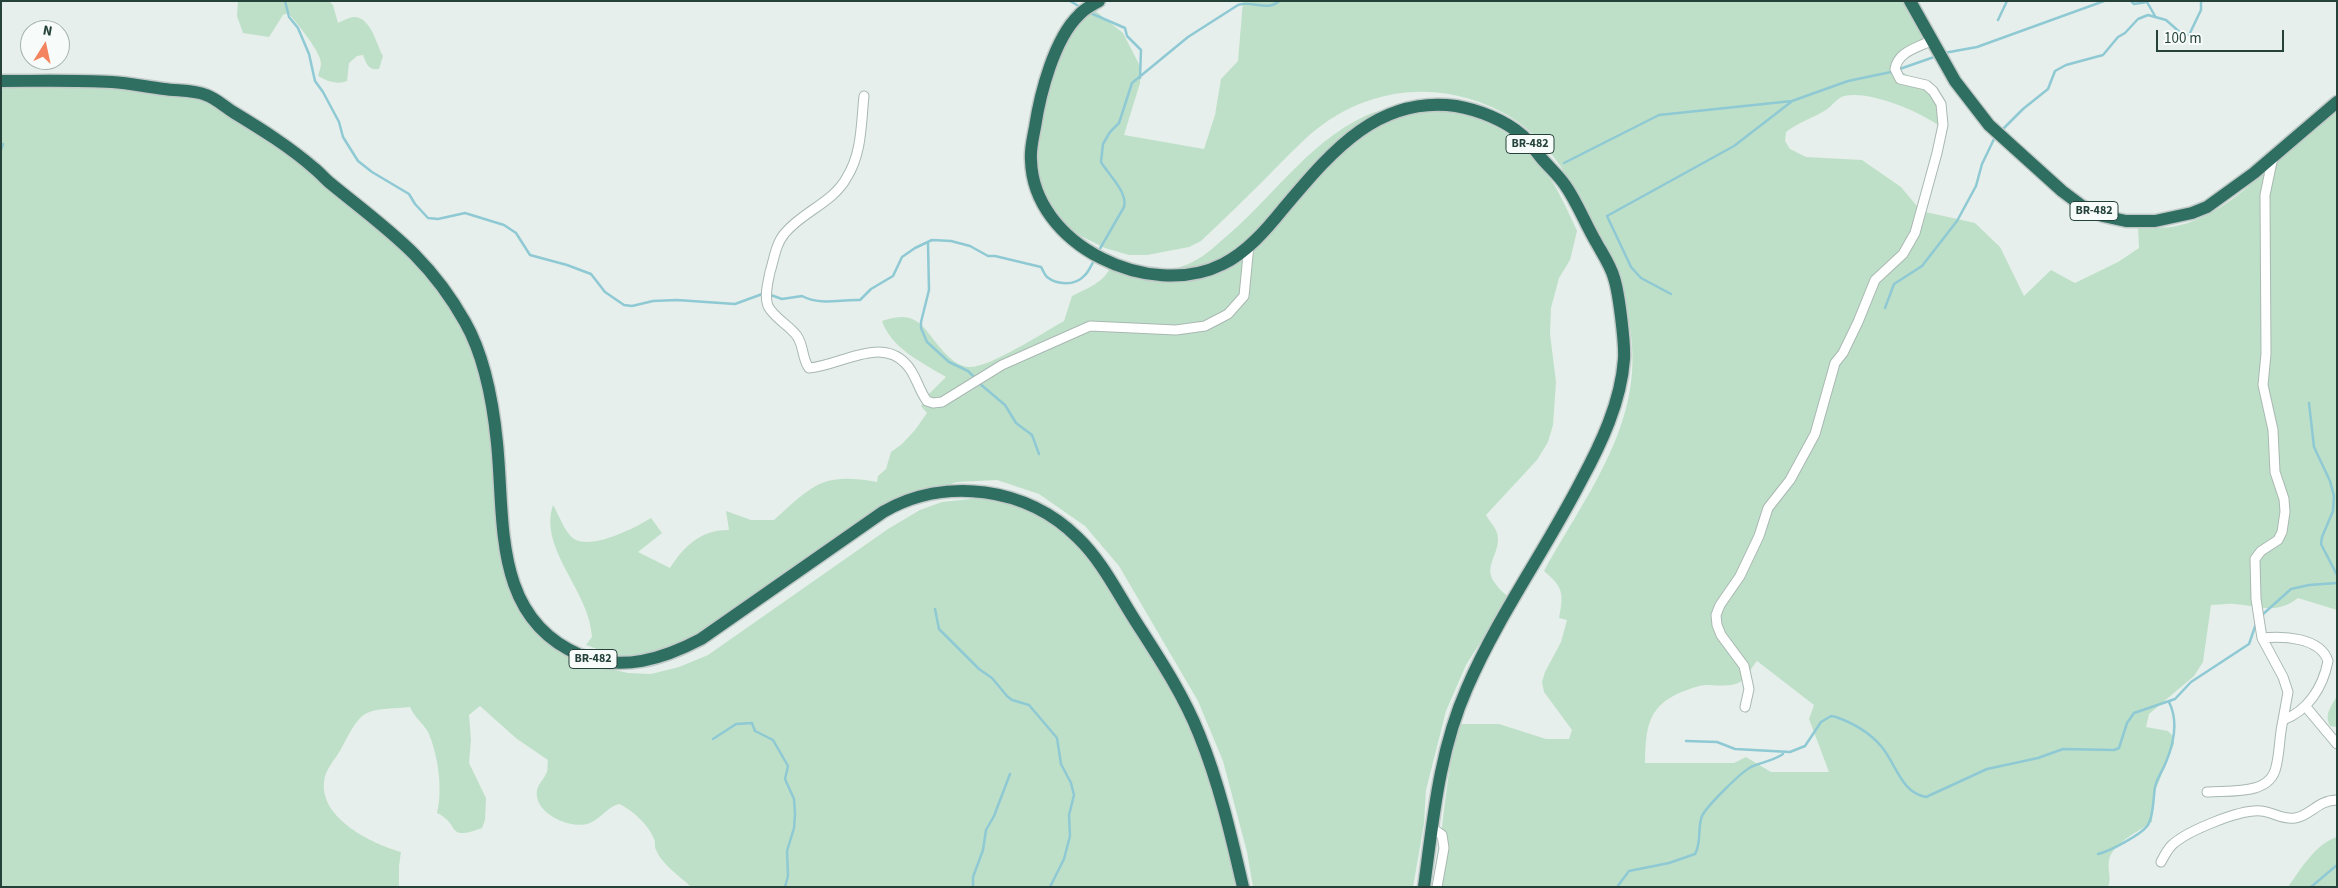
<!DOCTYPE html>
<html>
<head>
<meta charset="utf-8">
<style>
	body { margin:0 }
	#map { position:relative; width:2338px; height:888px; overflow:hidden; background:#e6efeb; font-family:"Source Sans 3",sans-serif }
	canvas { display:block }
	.frame { position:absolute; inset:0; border:2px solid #24423a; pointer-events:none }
	.north { position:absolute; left:20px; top:20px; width:50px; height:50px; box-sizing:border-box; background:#f7fbf9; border:1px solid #a3b1ad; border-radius:50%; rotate:10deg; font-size:14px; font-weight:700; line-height:20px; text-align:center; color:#24423a }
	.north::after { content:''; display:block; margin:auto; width:18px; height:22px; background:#f4845f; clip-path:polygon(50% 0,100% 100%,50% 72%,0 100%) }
	.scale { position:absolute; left:2156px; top:30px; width:128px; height:22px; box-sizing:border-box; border:2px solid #24423a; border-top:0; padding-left:6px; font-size:15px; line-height:18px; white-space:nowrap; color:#24423a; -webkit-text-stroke:4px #f7fbf9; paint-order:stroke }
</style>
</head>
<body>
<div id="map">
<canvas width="2338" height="888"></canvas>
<div class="frame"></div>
<div class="north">N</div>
<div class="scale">100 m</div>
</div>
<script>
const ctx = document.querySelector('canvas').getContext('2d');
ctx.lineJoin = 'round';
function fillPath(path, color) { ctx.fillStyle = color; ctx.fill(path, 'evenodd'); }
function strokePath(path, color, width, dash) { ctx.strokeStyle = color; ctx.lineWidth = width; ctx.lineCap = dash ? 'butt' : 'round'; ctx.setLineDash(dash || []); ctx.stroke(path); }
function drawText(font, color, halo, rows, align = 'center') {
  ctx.font = font + ' "Source Sans 3",sans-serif'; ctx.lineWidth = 4.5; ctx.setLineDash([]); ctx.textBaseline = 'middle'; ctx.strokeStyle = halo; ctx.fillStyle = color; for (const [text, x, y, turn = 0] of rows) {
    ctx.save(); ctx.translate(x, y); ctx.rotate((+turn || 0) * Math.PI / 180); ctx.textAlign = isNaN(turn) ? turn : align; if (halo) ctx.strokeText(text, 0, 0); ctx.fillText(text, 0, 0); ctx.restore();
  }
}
const green = new Path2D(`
	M238,1H329L333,5L338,23C342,21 348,18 353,17C371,16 376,44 383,56L379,69C368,70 367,65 363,55L357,56L349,63L347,81C337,85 327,81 318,76C319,72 321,67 321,64C322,53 296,22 288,13L283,15L269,37L243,33L237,16Z
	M1243,1H1904L1924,40L1904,52L1898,70L1935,90L1941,127C1921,112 1870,90 1844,96C1837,98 1832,106 1826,110C1813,118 1799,122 1786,132L1785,141L1790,149L1806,157L1862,160L1901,187L1921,211L1975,223L2000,247L2024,296L2051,270L2075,283L2118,262L2139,248L2138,226C2150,227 2164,229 2176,226C2236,215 2292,141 2337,101V610L2298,598C2276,615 2260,606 2234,604C2227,603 2218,605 2211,605L2203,662L2194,676L2149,714L2146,727L2168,731L2174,737V744L2153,796L2152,822C2139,831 2113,843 2109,860C2107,869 2112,878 2108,887H1436C1441,832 1447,778 1457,724H1499L1546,739H1569L1572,730L1544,692L1542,682L1545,672L1561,642L1567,620L1559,618C1564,593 1563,587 1544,571C1596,478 1660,402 1620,290C1605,249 1581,207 1561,167C1539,134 1511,112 1473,100C1413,80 1349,97 1304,140C1290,153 1277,167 1264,180C1243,201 1222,221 1201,241L1189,247L1147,255H1129L1105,248L1079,235L1060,219L1046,202L1038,187L1034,138L1047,94L1066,37L1093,9L1123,33L1141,68L1140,83L1124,135L1204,149L1215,115L1221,79L1238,61ZM1757,661L1814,705L1809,719L1829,772H1771L1746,757L1734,763H1645C1646,731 1646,708 1679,693C1687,690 1696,686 1705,685C1716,685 1734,688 1743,680C1748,675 1752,667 1757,661Z
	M1,85H79L179,92L216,105L264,135L374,221L417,262L457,316L484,380L504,551L533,619L582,658L606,668L628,673L651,674L679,667L708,655L888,529L920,510L942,502L981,498L1029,507L1078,539L1183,701L1222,818L1237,887H691C679,875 663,866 656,850C654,847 656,842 654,839C649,825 631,809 619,804C607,807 602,818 590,823C573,830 540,816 537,797C535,786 543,781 547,772C548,769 547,764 548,760L517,739L480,706L469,715L471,740L469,763L486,798L485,820L482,828C445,842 461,824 437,813C443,790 438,754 428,732C423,723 414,717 410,707C396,709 378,707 365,714C355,720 347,738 341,749C335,760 325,769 324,782C320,819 373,844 401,852L399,866V887H1Z
	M1406,106C1417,106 1429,106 1440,107C1454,108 1468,114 1480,119C1535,143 1554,179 1577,231L1570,260L1559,278L1551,308L1550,334L1556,382L1553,425L1548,442L1537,460L1486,515C1491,524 1498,529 1498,539C1498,556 1483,568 1495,583C1499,589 1503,593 1509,597L1466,665L1446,711L1426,790L1424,824L1413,887H1253L1247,852L1223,761L1198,701L1119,566L1085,526L1039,494L997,480L957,482L918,495L694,646L622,658L586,645L592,637C590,591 538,549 553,505C559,515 565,533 574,539C592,550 635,528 651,518L662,533L638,552L670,568C684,546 702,529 729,530L726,511L751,520H774C813,485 822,472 877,482L878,476L886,469L891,452L902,444L915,430L927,413L921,406L929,394L946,377C923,363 891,348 882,321C922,307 923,332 948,356C953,361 960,366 968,367C988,369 1044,332 1064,321L1072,296C1086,289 1105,282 1111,266C1133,267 1163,275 1183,266C1198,261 1210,251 1221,241C1270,201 1307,143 1365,116C1377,110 1393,109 1406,106Z
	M2337,696V727L2330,726C2324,714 2331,707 2337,696Z
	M2337,837V887H2288C2301,869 2315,844 2337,837Z`);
const stream = new Path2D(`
	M285,1L289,17L298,28L309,54L315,81L323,92L339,122L343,137L358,161L372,172L409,194L415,204L428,218L438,219L465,213L504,225L516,233L530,255L567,265L591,274L605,292L624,305L632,306L653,301L677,300L735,304L765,293L782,299L802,296C821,306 840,299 860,300L871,289L893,276L902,257L915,248L932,240L951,241L970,246L988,256H995L1041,267C1043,270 1044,274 1047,277C1057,285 1075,286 1084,276C1089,272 1091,265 1095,259
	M1070,1L1082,8
	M2131,1L2134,4L2147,2L2155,16
	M1088,12L1125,28L1127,36L1141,50L1140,78
	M1998,20L2007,1
	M1944,53L1977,47L2104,1
	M2001,131L2023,109L2048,89L2055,71L2066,65L2103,55L2118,37L2125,33L2138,19L2148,15L2166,20L2183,35H2189L2201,10V1
	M1,150L3,144
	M1564,163L1659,115L1792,101L1848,81L1891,72L1937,56
	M928,243L929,290L921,322V328L927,342L949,362L968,371L976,379
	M1098,252L1124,207C1128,192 1108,174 1101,162L1103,144L1110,132L1119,123L1132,83L1188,37L1238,5C1251,0 1268,12 1279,1
	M1671,294L1641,278L1631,267L1607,216L1734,146L1791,102
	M1885,308L1894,284L1922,266L1957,221L1976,186L1982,164L1995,137
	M979,383L1005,405L1016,423L1032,435L1039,454
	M2309,403L2314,447L2330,481L2334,496L2333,511L2322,537L2321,544L2337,575
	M935,609L939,629L979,669L992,678L1007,696L1012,700L1029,705L1057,738L1061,764L1071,783L1074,795L1069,815L1070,836L1064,859L1050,887
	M2262,615L2291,589L2309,585L2337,583
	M713,739L736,724L752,723L755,731L773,740L788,766L785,779L794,799L795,814L794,828L787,851L788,876L785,887
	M1686,741L1717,742L1735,749L1790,752L1805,746L1821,722L1831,716L1836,717C1853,723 1869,732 1881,746C1896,763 1900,792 1926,797L1987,769L2038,758L2063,749L2114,750L2119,748L2127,723L2134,713L2175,699L2191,682L2249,644L2257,621
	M2098,854C2110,851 2141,835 2148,825C2154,815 2153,799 2155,787C2157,778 2163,770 2166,762C2174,743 2179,722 2169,702
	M973,887V877L983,850L986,830L994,816L1010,774
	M1617,887L1629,871L1669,863L1695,854C1702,842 1697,829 1702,816C1706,807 1741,772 1751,767C1762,762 1773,761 1783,754
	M2311,887L2337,865`);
const minor = new Path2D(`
	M864,96C861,124 862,153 847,177C834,202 802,212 785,233C776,243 774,259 770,272C768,282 764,296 768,306C774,318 789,325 797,336C804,346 802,359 809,368C839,366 880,336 906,364C916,374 918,389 927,401L933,403L942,402L1002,365L1090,326L1176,330L1205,326L1228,314L1244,296L1249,245
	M2262,638L2283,677L2288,692L2283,720
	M1745,707L1749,689L1744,666L1721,635L1717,625L1716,615L1720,605L1740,576L1759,536L1768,508L1790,480L1815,434L1835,363L1843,353L1858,322L1875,280L1903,254L1915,233L1937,153L1943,125L1941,104L1933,91L1926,85L1900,79L1895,69C1898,51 1918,48 1932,40
	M2306,707L2337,744
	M2207,792C2229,790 2270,796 2276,767C2280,752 2279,737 2283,720C2308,711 2323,687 2328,661C2320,637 2283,636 2262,638L2256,599L2255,559L2261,551L2278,540L2282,532L2285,512L2284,499L2275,472L2273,430L2263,385L2266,354L2265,195L2273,157
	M1432,828L1442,835L1444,848L1437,887
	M2161,862C2164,856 2167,850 2172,845C2187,831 2240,809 2261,811C2273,812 2283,820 2295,818C2310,816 2318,800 2337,800`);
const highway = new Path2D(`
	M1099,1C1092,5 1084,9 1079,15C1054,39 1040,94 1035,127C1033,138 1030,149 1031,160C1033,245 1150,301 1223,264C1247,252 1266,230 1283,209C1329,155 1376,95 1456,106C1479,110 1504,120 1522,135C1530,142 1536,152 1543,160C1550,168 1559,176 1565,185C1577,202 1585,223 1596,242C1602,253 1611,266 1614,278C1619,293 1625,344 1624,359C1621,402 1601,444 1581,481C1545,551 1498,616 1467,688C1439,751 1433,820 1424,887
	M1910,1L1955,81L1989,125L2062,191L2082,206L2103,216L2126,221H2155L2192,213L2207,207L2254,173L2337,102
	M1,81C38,81 75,80 112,82C129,83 147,87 164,89C177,91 194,90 206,95C215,98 224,106 233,112C261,129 290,147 315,169C320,173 325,179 330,183C386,229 428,256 465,322C485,357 493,403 497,443C505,521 492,618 580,655C622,672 663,659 701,639L883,512C945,476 1027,487 1078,538C1102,561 1118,594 1136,622C1159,658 1183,694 1199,734C1219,783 1231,835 1243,887`);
const shields = [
	[1530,144,48],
	[2094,211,48],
	[593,659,48]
];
const shieldNames = [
	["BR-482",1530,144],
	["BR-482",2094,211],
	["BR-482",593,659]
];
fillPath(green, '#bfe0c8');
strokePath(stream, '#8ec9d4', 2.5);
strokePath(minor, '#a8b8b2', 11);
strokePath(highway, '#c2cac8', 15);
strokePath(minor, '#fff', 9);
strokePath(highway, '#2f6f62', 12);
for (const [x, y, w] of shields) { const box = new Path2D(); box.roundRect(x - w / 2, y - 9.5, w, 19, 4); ctx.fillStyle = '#f7fbf9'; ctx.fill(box); strokePath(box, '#24423a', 1); }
drawText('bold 12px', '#24423a', null, shieldNames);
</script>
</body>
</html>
